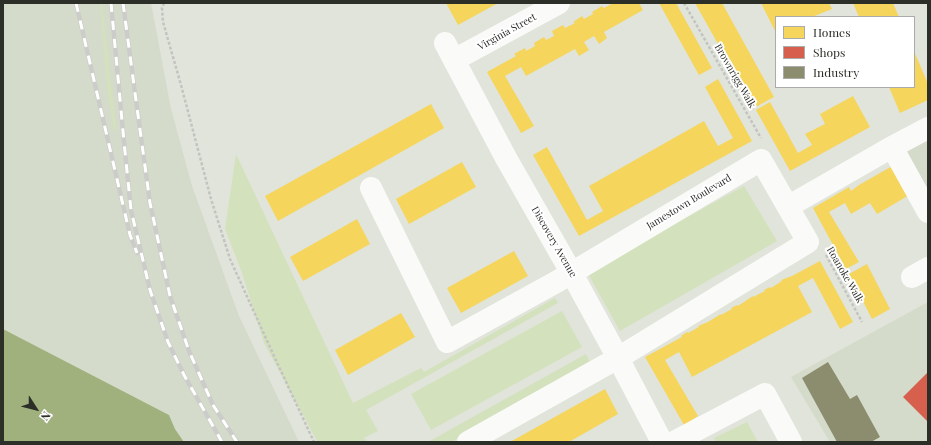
<!DOCTYPE html>
<html>
<head>
<meta charset="utf-8">
<style>
	body { margin:0 }
	#map { position:relative; width:931px; height:445px; overflow:hidden; background:#e0e4da; font-family:"Playfair Display",serif }
	canvas { display:block }
	.frame { position:absolute; inset:0; border:4px solid #2c2e28; pointer-events:none }
	.legend { position:absolute; left:775px; top:16px; width:140px; height:72px; box-sizing:border-box; background:#fff; border:1px solid #ababa9; margin:0; padding:5px 7px; list-style:none; font-size:12px; color:#2c2e28 }
	.legend li { display:flex; align-items:center; gap:8px; height:20px }
	.legend b { width:20px; border:1px solid #ababa9 }
	.north { position:absolute; left:16px; top:389px; width:40px; height:40px; -webkit-text-stroke:3px #fff; paint-order:stroke; rotate:126deg; font-size:11px; font-weight:700; line-height:16px; text-align:center; color:#2c2e28 }
	.north::after { content:''; display:block; margin:auto; width:14px; height:18px; background:#2c2e28; clip-path:polygon(50% 0,100% 100%,50% 72%,0 100%) }
</style>
</head>
<body>
<div id="map">
<canvas width="931" height="445"></canvas>
<div class="frame"></div>
<ul class="legend">
<li><b style="height:11px;background:#f6d55c"></b>Homes</li>
<li><b style="height:11px;background:#d6604d"></b>Shops</li>
<li><b style="height:11px;background:#8c8c6e"></b>Industry</li>
</ul>
<div class="north">N</div>
</div>
<script>
const ctx = document.querySelector('canvas').getContext('2d');
ctx.lineJoin = 'round';
function fillPath(path, color) { ctx.fillStyle = color; ctx.fill(path, 'evenodd'); }
function strokePath(path, color, width, dash) { ctx.strokeStyle = color; ctx.lineWidth = width; ctx.lineCap = dash ? 'butt' : 'round'; ctx.setLineDash(dash || []); ctx.stroke(path); }
function drawText(font, color, halo, rows, align = 'center') {
  ctx.font = font + ' "Playfair Display",serif'; ctx.lineWidth = 4; ctx.setLineDash([]); ctx.textBaseline = 'middle'; ctx.strokeStyle = halo; ctx.fillStyle = color; for (const [text, x, y, turn = 0] of rows) {
    ctx.save(); ctx.translate(x, y); ctx.rotate((+turn || 0) * Math.PI / 180); ctx.textAlign = isNaN(turn) ? turn : align; if (halo) ctx.strokeText(text, 0, 0); ctx.fillText(text, 0, 0); ctx.restore();
  }
}
const built = new Path2D(`
	M3,3H151L171,109L192,186L239,316L299,442H184L175,429L169,415L3,329Z
	M928,128V201L897,144Z
	M928,302V442H830L791,377Z`);
const green = new Path2D(`
	M100,3H102L116,128L114,132L107,85Z
	M236,154L353,403L421,368L424,372L555,298L558,303L366,410L378,431L364,438L367,442L317,441L264,343L242,273L225,229Z
	M744,186L777,241L620,331L587,272Z
	M562,311L582,347L431,430L411,394Z
	M586,354L591,365L451,442H428Z
	M747,422L758,442H716L714,438Z`);
const water = new Path2D(`
	M3,329L169,415L175,429L184,442H3Z`);
const homes = new Path2D(`
	M446,3H498L458,25Z
	M613,3H639L643,10L604,32L607,38L599,44L594,36L584,42L589,50L579,56L575,49L526,76L521,67L505,76L534,126L521,133L487,72L516,56L514,54L525,48L526,51L535,46L534,43L544,37L546,40L554,36L552,31L563,25L565,28L575,23L573,22L582,16L584,19L593,14L592,12L602,6L604,8Z
	M659,3H676L712,68L699,75Z
	M695,3H722L774,97L754,108Z
	M761,3H829L832,9L812,17H776V33Z
	M853,3H893L899,17H859Z
	M914,51L928,84V100L900,113L889,87H914Z
	M718,79L752,141L579,236L533,155L547,147L587,220L603,211L589,186L704,121L718,146L733,138L705,87Z
	M853,96L870,127L790,171L756,110L770,102L798,153L812,145L805,134L825,124L820,114Z
	M431,104L444,128L278,221L265,196Z
	M462,162L476,187L409,224L396,199Z
	M894,165L911,194L877,214L870,203L851,214L845,203L829,212L859,262L846,269L813,208L849,187L851,191L859,185Z
	M357,219L370,244L303,281L290,257Z
	M514,251L528,276L461,313L447,288Z
	M820,261L853,322L840,329L813,278L798,286L812,312L692,377L679,352L665,360L698,416L684,425L645,357L682,337L681,336L687,332L688,333L699,327L698,326L708,322L721,314V315L732,309L731,308L737,305L738,306L753,296L754,297L757,295L765,291L764,290L770,287L771,288L782,281L781,280L792,276Z
	M867,264L890,309L872,319L849,274Z
	M401,313L415,337L348,375L335,350Z
	M605,389L618,414L569,442H510Z`);
const shops = new Path2D(`
	M928,372V422L903,397Z`);
const industry = new Path2D(`
	M828,362L850,399L857,395L880,437L871,442H837L802,378Z`);
const path = new Path2D(`
	M164,3L162,8L163,22L181,85L211,199L230,259L274,356L314,442
	M684,3L761,138
	M826,255L862,322`);
const minor = new Path2D(`
	M445,43L454,60L506,158L571,272L618,358L662,442
	M454,60L559,3
	M892,147L928,212
	M371,188L447,342L558,281L761,160L808,242L618,358L468,442
	M789,206L892,147L928,128
	M912,277L928,268
	M674,442L765,394L791,442`);
const rail = new Path2D(`
	M76,3L130,235L137,253
	M111,3L124,142L131,210L150,290L168,342L184,375L222,442
	M123,3L135,93L150,203L170,296L189,351L213,405L237,442`);
const streetNames = [
	["Virginia Street",507,32,-29],
	["Brownrigg Walk",735,76,60],
	["Jamestown Boulevard",689,202,-31],
	["Discovery Avenue",554,242,60],
	["Roanoke Walk",845,275,60]
];
fillPath(built, '#d5dbca');
fillPath(green, '#d4e1bd');
fillPath(water, '#a0b17d');
fillPath(homes, '#f6d55c');
fillPath(shops, '#d6604d');
fillPath(industry, '#8c8c6e');
strokePath(path, '#c3c4c1', 2.5, [3, 2]);
strokePath(minor, '#fafbf9', 22);
strokePath(rail, '#cccdca', 4.5);
strokePath(rail, '#fff', 3, [9]);
drawText('10px', '#2c2e28', '#fff', streetNames);
</script>
</body>
</html>
